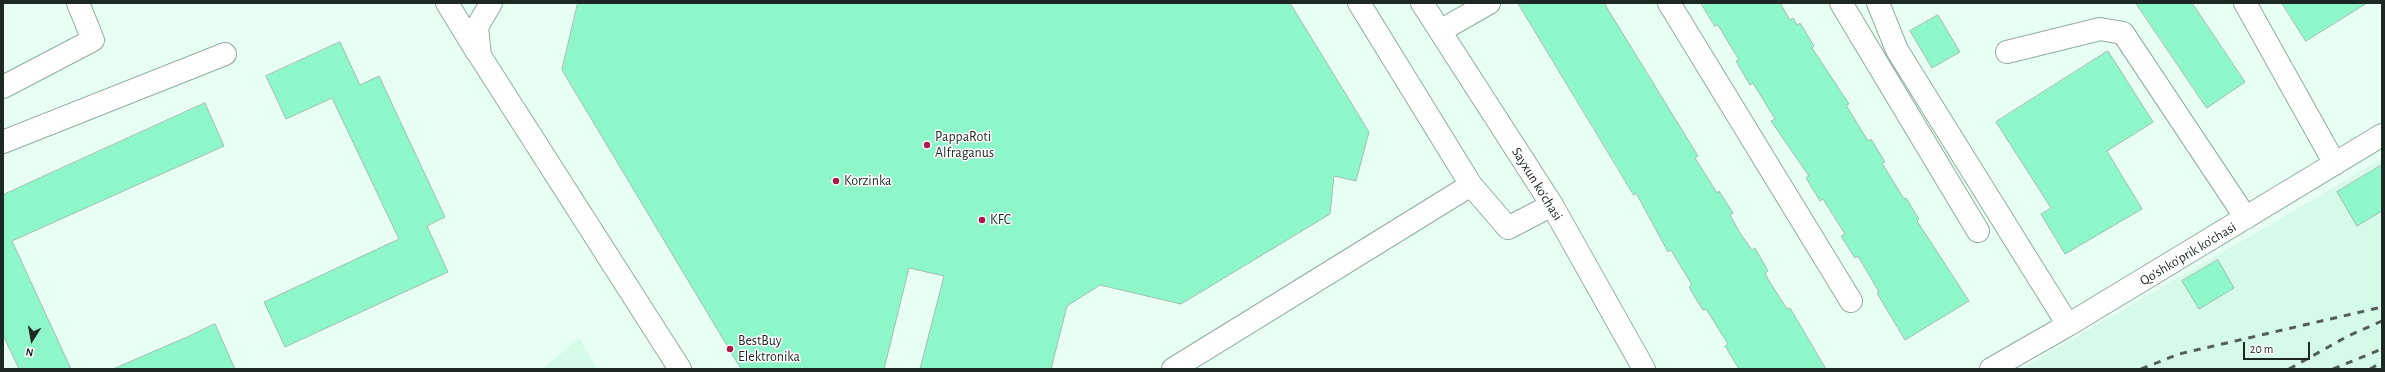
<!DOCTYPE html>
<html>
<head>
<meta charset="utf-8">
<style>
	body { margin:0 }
	#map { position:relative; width:2385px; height:372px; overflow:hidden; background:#e8fff3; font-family:"Alegreya Sans",sans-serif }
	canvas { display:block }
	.frame { position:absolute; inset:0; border:4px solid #1d2823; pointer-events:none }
	.north { position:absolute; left:12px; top:320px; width:40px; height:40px; -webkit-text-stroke:3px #fff; paint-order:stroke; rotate:191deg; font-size:11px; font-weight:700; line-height:16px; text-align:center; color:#1d2823 }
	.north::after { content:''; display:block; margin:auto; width:14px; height:18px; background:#1d2823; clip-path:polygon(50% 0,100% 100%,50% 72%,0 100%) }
	.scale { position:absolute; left:2243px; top:342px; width:67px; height:18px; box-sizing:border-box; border:2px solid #1d2823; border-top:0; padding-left:5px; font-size:12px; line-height:14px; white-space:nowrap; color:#1d2823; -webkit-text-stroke:3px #fff; paint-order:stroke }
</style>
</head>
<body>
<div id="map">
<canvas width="2385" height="372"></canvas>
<div class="frame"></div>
<div class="north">N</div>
<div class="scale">20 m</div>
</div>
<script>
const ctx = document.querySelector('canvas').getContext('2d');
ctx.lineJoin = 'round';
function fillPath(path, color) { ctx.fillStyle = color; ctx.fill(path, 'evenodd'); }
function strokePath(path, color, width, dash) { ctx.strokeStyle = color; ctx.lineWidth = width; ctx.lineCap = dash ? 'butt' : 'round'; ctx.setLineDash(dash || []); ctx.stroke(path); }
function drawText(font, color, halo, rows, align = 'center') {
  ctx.font = font + ' "Alegreya Sans",sans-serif'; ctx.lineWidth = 3; ctx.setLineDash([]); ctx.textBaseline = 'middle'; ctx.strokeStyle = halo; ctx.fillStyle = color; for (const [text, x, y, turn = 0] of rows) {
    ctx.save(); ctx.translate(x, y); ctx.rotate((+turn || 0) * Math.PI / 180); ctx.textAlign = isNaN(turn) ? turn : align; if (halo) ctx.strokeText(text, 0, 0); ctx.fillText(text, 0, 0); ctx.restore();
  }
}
const built = new Path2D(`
	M2382,159V369H2021L2321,195Z
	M579,338L597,369H543Z`);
const building = new Path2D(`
	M578,3H1290L1369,132L1356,181L1334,176L1330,214L1181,304L1100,285L1067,306L1051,369H920L944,276L909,268L884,369H741L562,70Z
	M1518,3H1604L1698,156L1695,158L1717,193L1719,191L1733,213L1730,215L1740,233L1752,250L1755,248L1768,271L1765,273L1769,281L1787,309L1790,308L1826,369H1739L1725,346L1728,344L1706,309L1703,310L1696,299L1689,287L1692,285L1671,250L1668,252L1636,193L1634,195Z
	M1701,3H1780L1790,20L1793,18L1797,25L1800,23L1814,46L1812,48L1849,104L1846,105L1868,141L1871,139L1885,162L1882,163L1904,199L1906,198L1919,219L1917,221L1969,301L1905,340L1877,293L1879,292L1858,256L1855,258L1841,236L1845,234L1823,199L1820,201L1806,178L1809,176L1771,121L1775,119L1753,83L1750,85L1736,61L1739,60L1718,25L1715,26Z
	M2136,3H2192L2245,82L2207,108Z
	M2282,3H2367L2306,41Z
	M1938,15L1960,52L1932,68L1910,31Z
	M340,42L360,85L379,76L445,217L427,226L448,272L285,347L264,302L399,239L332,98L286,119L266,76Z
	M2108,51L2153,122L2107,151L2142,209L2065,254L2041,214L2051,208L1996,122Z
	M205,103L224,146L12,241L71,369H19L3,335V195Z
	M2382,165V211L2357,226L2337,192Z
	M2218,260L2234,288L2199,309L2182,281Z
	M215,324L235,369H113L187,337Z`);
const minor = new Path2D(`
	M447,3L477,52
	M491,3L477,27L480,56L680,369
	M1359,3L1471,185L1508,228L1552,205
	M1422,3L1552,205L1644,369
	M1669,3L1851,301
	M1841,3L1978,231
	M1878,3L1897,50L2068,325
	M2245,3L2335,164
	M1440,31L1489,3
	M2007,52L2100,29L2123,33L2246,218
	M3,87L93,40L78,3
	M3,142L225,54
	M1173,369L1471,185
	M1991,369L2068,325L2382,135`);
const rail = new Path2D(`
	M2141,369L2179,354L2382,307
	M2289,369L2348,336L2382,321
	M2333,369L2382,349
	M2370,369L2382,362`);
const markers = [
	[927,145,4,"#ad1a4a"],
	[836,181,4,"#ad1a4a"],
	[982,220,4,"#ad1a4a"],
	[730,349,4,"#ad1a4a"]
];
const poiNames = [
	["PappaRoti",935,137],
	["Alfraganus",935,153],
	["Korzinka",844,181],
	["KFC",990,220],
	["BestBuy",738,341],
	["Elektronika",738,357]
];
const streetNames = [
	["Sayxun ko'chasi",1537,184,58],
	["Qo'shko'prik ko'chasi",2188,254,-31]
];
fillPath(built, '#d5fae8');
fillPath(building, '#8ef7c9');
strokePath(building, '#a3beb1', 1);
strokePath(minor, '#91ac9f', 24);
strokePath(minor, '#fff', 22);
strokePath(rail, '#526059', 3, [7, 7]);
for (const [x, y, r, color] of markers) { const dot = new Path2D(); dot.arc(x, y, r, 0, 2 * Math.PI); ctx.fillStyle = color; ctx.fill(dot); strokePath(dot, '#fff', 1.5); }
drawText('14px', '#1d2823', '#fff', poiNames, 'left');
drawText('14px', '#1d2823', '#fff', streetNames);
</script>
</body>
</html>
